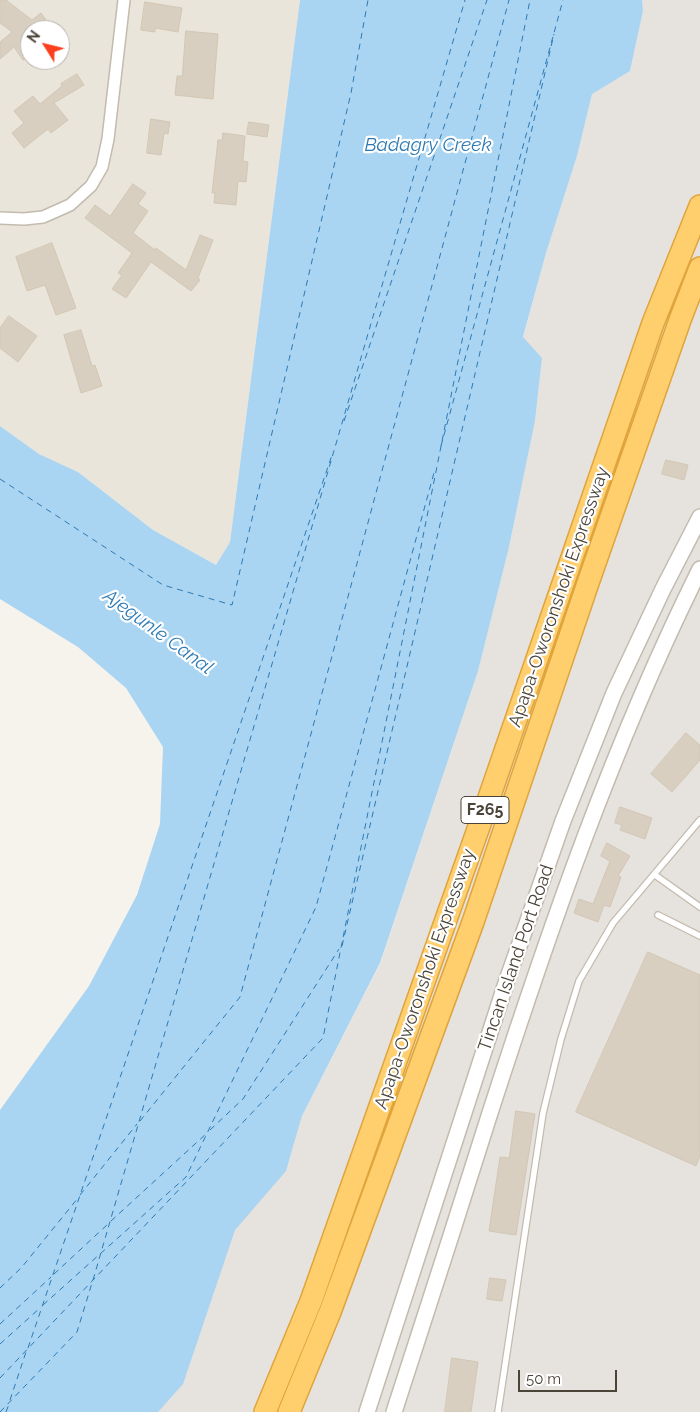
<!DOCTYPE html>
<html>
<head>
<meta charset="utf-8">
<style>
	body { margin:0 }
	#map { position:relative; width:700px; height:1412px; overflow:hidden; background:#f6f3ec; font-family:Raleway,sans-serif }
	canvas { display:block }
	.north { position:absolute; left:20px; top:20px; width:50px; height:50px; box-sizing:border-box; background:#fff; border:1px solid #b7b4b0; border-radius:50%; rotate:306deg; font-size:14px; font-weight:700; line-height:20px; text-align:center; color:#4b4439 }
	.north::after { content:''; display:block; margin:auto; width:18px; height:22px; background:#fc3f1d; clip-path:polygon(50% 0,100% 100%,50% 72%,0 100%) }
	.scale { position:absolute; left:518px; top:1370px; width:99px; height:22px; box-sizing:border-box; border:2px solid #4b4439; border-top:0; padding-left:6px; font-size:15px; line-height:18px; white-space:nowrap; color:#4b4439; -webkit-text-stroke:4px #fff; paint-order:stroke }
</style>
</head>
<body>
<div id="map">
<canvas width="700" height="1412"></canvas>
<div class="north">N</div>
<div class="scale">50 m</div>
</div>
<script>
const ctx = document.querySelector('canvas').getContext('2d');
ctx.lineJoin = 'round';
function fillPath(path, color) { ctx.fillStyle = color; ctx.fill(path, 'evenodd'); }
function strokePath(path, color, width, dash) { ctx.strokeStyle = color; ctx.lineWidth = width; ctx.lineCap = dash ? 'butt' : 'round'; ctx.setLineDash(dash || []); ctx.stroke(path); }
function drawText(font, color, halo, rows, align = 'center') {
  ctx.font = font + ' Raleway,sans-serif'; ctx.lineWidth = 4.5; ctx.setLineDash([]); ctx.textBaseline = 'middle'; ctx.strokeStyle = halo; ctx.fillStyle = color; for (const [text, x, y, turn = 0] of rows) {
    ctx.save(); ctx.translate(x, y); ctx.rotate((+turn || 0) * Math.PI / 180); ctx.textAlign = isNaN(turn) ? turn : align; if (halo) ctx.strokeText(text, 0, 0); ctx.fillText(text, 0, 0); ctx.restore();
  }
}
const residential = new Path2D(`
	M0,0H300L230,542L216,565L153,530L78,472L39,454L0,426ZM30,30H60V60H30Z`);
const industrial = new Path2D(`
	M642,0H700V1412H117L244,1186L289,1161L302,1116L380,964L478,671L509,547L535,421L542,358L523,338L546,253L577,156L592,93L630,71L643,11Z`);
const water = new Path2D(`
	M300,0H642L643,11L630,71L592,94L577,156L546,253L523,337L542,358L535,421L509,547L478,671L380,963L302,1116L286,1171L235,1230L183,1384L158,1412H0V1110L89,986L137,895L160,824L163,747L126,688L78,647L0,599V426L39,454L78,472L153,530L216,565L230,542Z`);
const ferry = new Path2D(`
	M344,421L487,0
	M441,446L563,0
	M0,479L163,585L232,605L351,93L368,0
	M342,946L554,34
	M140,1121L240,997L509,0
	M210,1130L243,1099L339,949
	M80,1195L137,1124
	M111,1221L207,1133
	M54,1274L108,1224
	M93,1280L465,0
	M0,1288L22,1267L78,1198
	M43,1305L186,1177L316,907L435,469
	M0,1324L51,1277
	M0,1344L40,1308
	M28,1348L332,455
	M0,1378L323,1038L530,0
	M10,1400L26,1352
	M0,1412L77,1332L92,1283
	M6,1412L9,1404`);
const building = new Path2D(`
	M0,0H6L32,20L41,13L53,30H30V56L23,60L14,47L0,59V42L12,32L0,23Z
	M145,2L182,8L178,32L155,28V32L141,30Z
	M186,31L218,34L213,99L175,95L177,76H182Z
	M77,74L84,85L54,103L68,120L51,133L48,129L24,148L12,133L24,123L14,111L33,96L40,104L62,86L61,84Z
	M151,119L170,122L168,134L164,133L161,155L147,153Z
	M249,122L269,125L267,137L247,134Z
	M223,133L245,136L243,161L248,162L246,182L238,181L236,205L214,203L215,193H212L218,140H222Z
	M133,184L146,193L138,204L148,211L133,233L155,250L156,248L186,270L200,235L213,240L198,278L200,280L191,291L151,262L126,298L112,289L122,275L118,273L132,253L85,218L95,205L110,216Z
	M52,243L76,308L56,315L45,285L27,291L16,257Z
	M9,316L37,336L18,362L0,348V328Z
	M81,330L92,366L95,365L102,386L81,393L64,335Z
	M666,460L688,465L684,480L662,474Z
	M686,733L700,745V760L672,792L651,774Z
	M620,807L652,818L645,839L620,830L622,825L615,823Z
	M607,843L630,856L618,876L621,877L610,907L604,905L598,922L574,913L579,899L593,904L610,861L601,856Z
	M648,952L700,975V1156L696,1166L576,1112Z
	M516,1111L535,1114L516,1235L489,1231L500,1157L509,1158Z
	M490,1278L506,1280L502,1301L487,1299Z
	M452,1358L478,1362L471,1412H445Z`);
const service = new Path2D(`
	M655,875L700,907
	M658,915L700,936
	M498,1412L543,1113L561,1039L579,981L613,923L700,820`);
const minor = new Path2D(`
	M0,218L24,219L43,217L70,205L91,186L102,167L108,139L124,0`);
const tertiary = new Path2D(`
	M367,1412L506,983L563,821L614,693L663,589L700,517
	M394,1412C426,1313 458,1215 489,1116C549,930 613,744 700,569`);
const motorway = new Path2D(`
	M265,1412L311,1301L482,818L653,323L700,206
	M289,1412L330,1312L473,922L588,583L680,320L700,268`);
const shields = [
	[485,810,48]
];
const shieldNames = [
	["F265",485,810]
];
const streetNames = [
	["Apapa-Oworonshoki Expressway",559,597,-71],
	["Tincan Island Port Road",516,958,-71],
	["Apapa-Oworonshoki Expressway",425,979,-71]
];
const waterNames = [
	["Badagry Creek",428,145],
	["Ajegunle Canal",158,632,36]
];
fillPath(residential, '#eae5da');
fillPath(industrial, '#e6e2dd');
fillPath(water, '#a9d4f2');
strokePath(ferry, '#2e7ab2', 1, [6, 5]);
fillPath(building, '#d8cfc1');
strokePath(building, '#d3c7b4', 1);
strokePath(service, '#c2bbae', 8);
strokePath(minor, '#c2bbae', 14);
strokePath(tertiary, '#c2bbae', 18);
strokePath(motorway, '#e0a43c', 24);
strokePath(service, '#fff', 5.5);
strokePath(minor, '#fff', 11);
strokePath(tertiary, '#fff', 15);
strokePath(motorway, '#ffcf6e', 21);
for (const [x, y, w] of shields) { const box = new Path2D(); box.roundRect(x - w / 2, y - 13.5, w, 27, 4); ctx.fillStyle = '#fff'; ctx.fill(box); strokePath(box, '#4b4439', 1); }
drawText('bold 16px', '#4b4439', null, shieldNames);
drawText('18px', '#4b4439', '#fff', streetNames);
drawText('italic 19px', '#2e7ab2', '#fff', waterNames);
</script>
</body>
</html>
